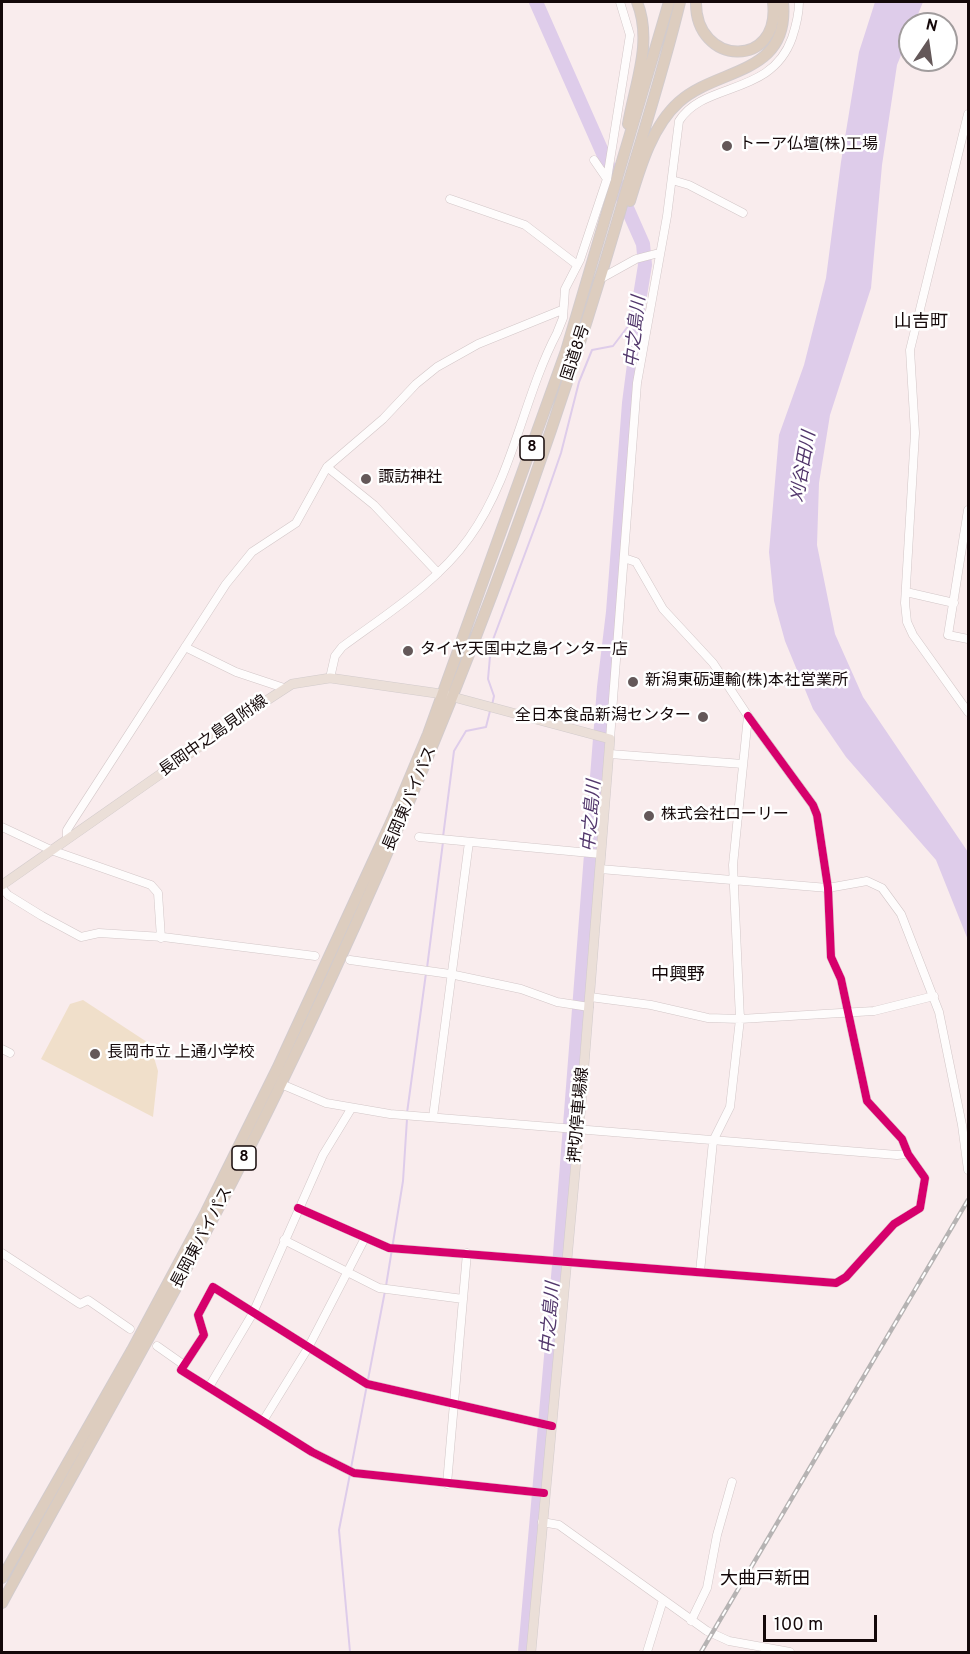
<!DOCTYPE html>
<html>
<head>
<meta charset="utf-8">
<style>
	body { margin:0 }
	#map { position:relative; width:970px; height:1654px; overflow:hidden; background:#f9eced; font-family:Overpass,sans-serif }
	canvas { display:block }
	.frame { position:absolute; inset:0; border:3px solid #140809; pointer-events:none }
	.north { position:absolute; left:898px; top:12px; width:60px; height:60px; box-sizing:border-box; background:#fff; border:2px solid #a19c9d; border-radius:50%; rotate:13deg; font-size:16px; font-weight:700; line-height:24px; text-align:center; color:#140809 }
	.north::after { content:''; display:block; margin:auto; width:21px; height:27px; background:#645859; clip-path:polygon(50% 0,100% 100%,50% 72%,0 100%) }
	.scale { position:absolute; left:763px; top:1615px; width:114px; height:27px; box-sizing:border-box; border:3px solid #140809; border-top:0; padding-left:8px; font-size:18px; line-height:21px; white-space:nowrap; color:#140809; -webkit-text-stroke:4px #fff; paint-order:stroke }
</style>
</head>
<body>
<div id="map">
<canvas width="970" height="1654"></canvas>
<div class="frame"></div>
<div class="north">N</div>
<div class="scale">100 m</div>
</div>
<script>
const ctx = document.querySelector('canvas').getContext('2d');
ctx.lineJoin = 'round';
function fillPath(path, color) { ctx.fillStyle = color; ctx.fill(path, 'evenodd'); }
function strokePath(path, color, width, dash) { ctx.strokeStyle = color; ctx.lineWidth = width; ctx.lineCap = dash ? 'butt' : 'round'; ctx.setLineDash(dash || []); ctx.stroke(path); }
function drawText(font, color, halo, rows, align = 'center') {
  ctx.font = font + ' Overpass,"Noto Sans JP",sans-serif'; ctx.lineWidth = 5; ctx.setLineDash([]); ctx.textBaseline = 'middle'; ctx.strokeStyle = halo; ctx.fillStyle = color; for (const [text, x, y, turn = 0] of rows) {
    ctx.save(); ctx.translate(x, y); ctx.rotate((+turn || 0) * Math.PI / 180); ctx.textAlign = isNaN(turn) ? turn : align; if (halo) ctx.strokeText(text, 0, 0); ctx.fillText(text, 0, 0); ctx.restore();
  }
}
const green = new Path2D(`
	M83,1000L150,1044L158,1071L153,1117L41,1059L70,1004Z`);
const water = new Path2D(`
	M875,2H923L914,24H910V33L897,65L882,165L871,288L830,415L819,483L817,545L835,634L863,697L968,852V940L936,860L846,757L813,709L785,641L774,601L769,552L779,435L804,365L826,278L841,162L859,52Z`);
const stream = new Path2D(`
	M492,705L494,696L488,679L491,645L542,508L561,453L579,382L592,350L613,346L629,325L639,326
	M443,837L454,751L466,731L486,727L490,711
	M427,968L443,842
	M407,1113L426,973
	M386,1286L403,1181L407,1119
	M351,1468L385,1291
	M350,1652L339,1530L350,1474`);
const river = new Path2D(`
	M525,1652L560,1254L604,687L613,612L629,403L639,326L638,308L645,265L643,244L536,2`);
const minor = new Path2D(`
	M968,114L910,350L915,433L905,603L907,622L913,635L968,712
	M594,160L607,179
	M672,180L689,185L743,213
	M450,199L525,225L576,264
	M600,279L636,259L659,253
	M327,467L383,419L416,384L437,367L478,344L562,310
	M968,510L948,635L968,639
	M624,558L636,562L663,609L713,663L748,716L733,865L740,1019L730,1107L713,1141L700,1272
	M906,592L954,603
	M185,647L236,672L284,688
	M330,678L335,656L342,647C385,615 437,583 469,538C513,477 523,398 557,333L563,318L565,289L580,260L607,179L630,35L620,2
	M610,739L637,383L667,216L679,121C704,81 771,97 792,38C796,26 799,14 799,2
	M610,754L743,764
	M2,827L51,850L151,885L158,893L161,938
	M419,837L601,854
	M67,838V830L72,822L226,584L252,552L296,523L327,467L374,505L438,573
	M600,869L828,888L867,881L882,888L901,914L939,1012L962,1125L968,1170
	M2,888L8,895L42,916L81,937L99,933L163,937L315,956
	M350,960L450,974L521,989L557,1002L589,1007
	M590,997L651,1005L708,1018L740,1019L874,1011L934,996
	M2,1049L10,1053
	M281,1084L326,1103L390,1114L897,1155L908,1154
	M433,1117L469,842
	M298,1208L389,1248L836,1283L846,1277L894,1224L920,1208L925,1178L908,1154L902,1139L867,1101L841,979L831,957L828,888L817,815L813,805L748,716
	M284,1240L379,1288L463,1299
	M2,1253L80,1304L88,1300L130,1329
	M157,1346L184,1365
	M209,1387L253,1313L323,1155L351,1109
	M263,1421L308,1348L365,1238
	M447,1484L467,1253
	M544,1493L354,1473L312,1452L181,1370L204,1335L198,1315L213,1287L367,1384L552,1426
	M542,1522L559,1525L707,1631L729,1641L790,1652
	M691,1621L707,1588L717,1535L732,1482
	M647,1652L663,1600`);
const major = new Path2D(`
	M2,885L252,710L292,684L330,678L442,694L610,739L579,1129L531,1652`);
const highway = new Path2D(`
	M696,2C695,66 781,70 773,2
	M628,124C635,83 653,42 637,2
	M630,201C640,168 652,126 679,102C718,67 790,76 783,2
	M2,1578L132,1350L206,1212L277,1069L392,820L428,734L566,351L669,2
	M2,1603C96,1431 195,1262 280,1086C417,804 532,513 620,212C640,142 663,73 680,2`);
const rail = new Path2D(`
	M701,1652L968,1200`);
const cycleway = new Path2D(`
	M298,1208L389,1248L836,1283L846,1277L894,1224L920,1208L925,1178L908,1154L902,1139L867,1101L841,979L831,957L828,888L817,815L813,805L748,716
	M544,1493L354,1473L312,1452L181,1370L204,1335L198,1315L213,1287L367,1384L552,1426`);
const markers = [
	[727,146,6,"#645859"],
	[366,479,6,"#645859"],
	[408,651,6,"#645859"],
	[633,682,6,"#645859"],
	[703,717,6,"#645859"],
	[649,816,6,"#645859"],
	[95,1054,6,"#645859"]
];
const shields = [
	[532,448,24],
	[244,1158,24]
];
const shieldNames = [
	["8",532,448],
	["8",244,1158]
];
const poiNames = [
	["トーア仏壇(株)工場",739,146],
	["諏訪神社",378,479],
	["タイヤ天国中之島インター店",420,651],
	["新潟東砺運輸(株)本社営業所",645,682],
	["全日本食品新潟センター",691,717,"right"],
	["株式会社ローリー",661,816],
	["長岡市立 上通小学校",107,1054]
];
const streetNames = [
	["国道8号",577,353,-72],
	["長岡中之島見附線",214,737,-35],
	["長岡東バイパス",411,799,-67],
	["押切停車場線",580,1115,-85],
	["長岡東バイパス",203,1238,-62]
];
const neighbourhoodNames = [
	["山吉町",921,323],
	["中興野",678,976],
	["大曲戸新田",765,1580]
];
const waterNames = [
	["中之島川",637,332,-84],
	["刈谷田川",805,467,-80],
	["中之島川",593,816,-85],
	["中之島川",552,1318,-85]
];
fillPath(green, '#f0dfca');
fillPath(water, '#deccea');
strokePath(stream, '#deccea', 2);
strokePath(river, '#deccea', 14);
strokePath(minor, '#d2c6c7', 9);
strokePath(major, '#d2cbcc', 10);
strokePath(highway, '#d2cbcc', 12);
strokePath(minor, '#fefcfc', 8);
strokePath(major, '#ebdfd8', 9);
strokePath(highway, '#ddcdbf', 10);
strokePath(rail, '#b6b3b3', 4.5);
strokePath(rail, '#fff', 2, [7]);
strokePath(cycleway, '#d6006c', 8);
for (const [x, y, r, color] of markers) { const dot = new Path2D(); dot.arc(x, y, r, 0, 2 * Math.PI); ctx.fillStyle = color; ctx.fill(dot); strokePath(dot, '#fff', 2); }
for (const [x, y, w] of shields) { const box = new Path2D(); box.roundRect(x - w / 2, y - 12, w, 24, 4.5); ctx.fillStyle = '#fff'; ctx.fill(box); strokePath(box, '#140809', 1.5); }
drawText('bold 15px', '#140809', null, shieldNames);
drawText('16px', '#140809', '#fff', poiNames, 'left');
drawText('16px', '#140809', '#fff', streetNames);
drawText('18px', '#140809', '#fff', neighbourhoodNames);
drawText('italic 18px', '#52376c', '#fff', waterNames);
</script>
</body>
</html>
